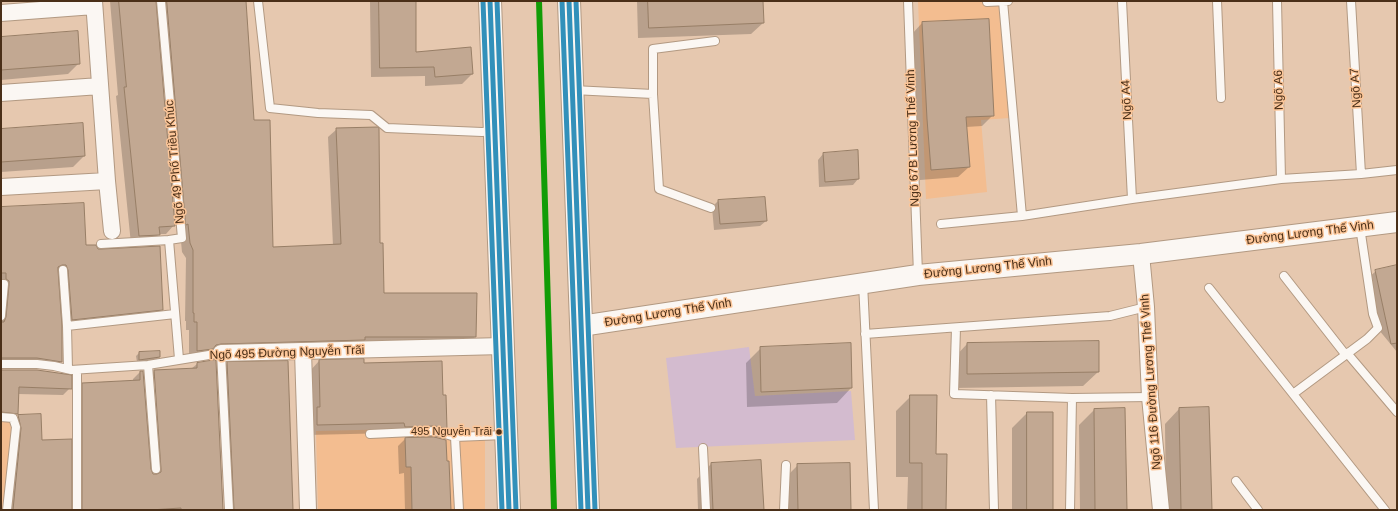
<!DOCTYPE html>
<html>
<head>
<meta charset="utf-8">
<style>
	body { margin:0 }
	#map { position:relative; width:1398px; height:511px; overflow:hidden; background:#e6c8af; font-family:Helvetica,sans-serif }
	canvas { display:block }
	.frame { position:absolute; inset:0; border:2px solid #4a2f18; pointer-events:none }
</style>
</head>
<body>
<div id="map">
<canvas width="1398" height="511"></canvas>
<div class="frame"></div>
</div>
<script>
const ctx = document.querySelector('canvas').getContext('2d');
ctx.lineJoin = 'round';
function fillPath(path, color) { ctx.fillStyle = color; ctx.fill(path, 'evenodd'); }
function strokePath(path, color, width, dash) { ctx.strokeStyle = color; ctx.lineWidth = width; ctx.lineCap = dash ? 'butt' : 'round'; ctx.setLineDash(dash || []); ctx.stroke(path); }
function drawText(font, color, halo, rows, align = 'center') {
  ctx.font = font + ' Helvetica,sans-serif'; ctx.lineWidth = 3; ctx.setLineDash([]); ctx.textBaseline = 'middle'; ctx.strokeStyle = halo; ctx.fillStyle = color; for (const [text, x, y, turn = 0] of rows) {
    ctx.save(); ctx.translate(x, y); ctx.rotate((+turn || 0) * Math.PI / 180); ctx.textAlign = isNaN(turn) ? turn : align; if (halo) ctx.strokeText(text, 0, 0); ctx.fillText(text, 0, 0); ctx.restore();
  }
}
const built = new Path2D(`
	M918,1H999L1009,118L981,120L987,192L926,199Z
	M1,420H9L12,431L3,510H1Z
	M402,429V435L485,430V510H318L316,431Z`);
const green = new Path2D(`
	M749,347L755,396L851,391L855,440L676,448L666,358Z`);
const shadow = new Path2D(`
	M110,1H245L253,121L272,248L333,246L328,137L337,129L380,244L383,294L475,337L467,345L189,359V330H186V321H185L186,258L182,252L159,9L157,6L155,5L174,225L166,234H159L150,243L131,244L116,96L118,95Z
	M322,1H354L323,2Z
	M370,1H415V53L472,74L462,84L425,86V76L371,77Z
	M637,1H762L763,23L751,34L638,38Z
	M922,23L993,115L982,126L966,127L969,167L958,177L920,180L916,130L912,34Z
	M1,38L79,63L68,74L1,80Z
	M1,130L84,156L73,167L1,172Z
	M823,154L858,179L853,185L819,187L818,160Z
	M718,201L766,221L760,226L714,230L712,207Z
	M1,208L85,246L98,250L162,309L155,317L65,327L62,277L56,270L60,326L61,362L54,369L1,365Z
	M1397,266V352L1379,330L1368,278L1376,271Z
	M967,344L1098,372L1083,386L953,388V359Z
	M761,348L851,388L837,403L747,407L746,363Z
	M139,353L159,357L156,360L137,362L136,356Z
	M319,361L363,364L442,396L446,428L436,438L450,510H405L404,473L399,474L398,446L405,439L430,437L424,436L394,437V433L307,435L309,372Z
	M227,363L292,510H227L220,371Z
	M197,364L222,510H76V391L83,384L133,381V379L140,372L150,470L153,475H155L147,378L154,371L191,369ZM153,376H155L163,473L161,474Z
	M1,370L70,388L63,395L18,394L11,412L3,419H1Z
	M911,396L935,455L945,510H907L908,477H896V411Z
	M1179,409L1211,510H1166L1165,424Z
	M1094,410L1126,510H1080L1079,425Z
	M1027,413H1052V510H1012V428Z
	M19,416L41,441L61,510H7L15,435L12,422Z
	M711,464L763,510H698L697,479Z
	M798,465L850,510H784L783,480Z`);
const building = new Path2D(`
	M119,1H156L175,226L159,227L160,235L139,236L124,87H126Z
	M167,1H246L254,120H270L273,247L341,244L336,128L378,127L379,128L380,243H383L384,293H477L476,337H365V340L221,344L216,345L213,349L197,351V322H194V313H193V250L190,243L188,224L186,225Z
	M379,1H416V52L471,47L473,74L435,77L434,67L380,68Z
	M648,1H763L764,23L649,28Z
	M989,19L994,116L966,117L970,167L931,170L927,119L922,22Z
	M78,31L80,64L1,70V37Z
	M83,123L85,156L1,162V129Z
	M858,150L859,179L825,182L823,153Z
	M765,197L767,221L720,224L718,200Z
	M84,203L86,245H96L98,249H101L160,246L163,310L72,320L68,270L66,265H62L58,267V270L62,326V362L37,358H1V322H4L6,317L9,285V281L6,279V273H1V207Z
	M1397,265V343L1391,344L1375,270Z
	M1099,341V372L967,374V343Z
	M851,343L852,388L761,392L760,347Z
	M160,351V357L139,360V352Z
	M364,359V363L442,361L443,395H446L447,429L435,426L405,427L404,423L317,425V407H320L319,360Z
	M215,360L216,361L223,510H181V508L150,510H82V383L140,380V371H143L151,469L153,474H157L161,472V469L154,370L197,368V363Z
	M288,361L293,510H234L227,362Z
	M1,370H37L72,375V389L19,387L18,414L1,412Z
	M910,395H937L936,454H947L946,510H922V463H910Z
	M1209,407L1212,510H1181L1179,408Z
	M1125,408L1127,510H1095L1094,409Z
	M1027,412H1053V510H1027Z
	M41,414L42,440L72,439V510H13L21,428L18,415Z
	M434,437L446,440L447,461H449L451,510H412L411,467H406L405,438Z
	M761,460L764,510H713L711,463Z
	M850,463L851,510H798L797,464Z`);
const service = new Path2D(`
	M161,1L182,238L169,240L179,359
	M258,1L270,108L318,113L371,115L387,128L482,132L494,131
	M908,1L918,274
	M1003,1L1022,216
	M1122,1L1132,199
	M1217,1L1221,98
	M1277,1L1281,179
	M1351,1L1361,174
	M987,2L1008,1
	M573,90L653,94L659,189L711,208
	M653,94V49L715,41
	M941,224L1022,216L1132,199L1281,179L1361,174L1397,170
	M101,244L169,240
	M63,270L67,326
	M1284,276L1345,354
	M863,283L874,510
	M1,284H4L1,316
	M1209,288L1385,510
	M956,328L954,394L1072,398L1150,397
	M865,334L1110,316L1146,307
	M1347,353L1397,412
	M1,364H37L54,366L71,370L148,365L221,353L229,510
	M148,365L156,469
	M68,369L67,326L175,314
	M1293,394L1367,339L1378,328L1373,314L1360,227
	M991,395L994,510
	M1,417L13,418L16,427L7,510
	M370,434L435,431L455,437
	M703,448L706,510
	M1236,481L1258,510
	M77,510V370
	M459,510L455,437L505,435
	M784,510L786,465
	M1070,510L1072,398`);
const minor = new Path2D(`
	M94,1L107,181L112,231
	M1,13L94,6
	M1,93L100,86
	M1,187L107,181
	M1141,254L1146,307L1150,397L1161,510
	M303,351L308,510
	M221,353L503,346`);
const tertiary = new Path2D(`
	M581,326L918,275L1141,254L1397,222`);
const trunk = new Path2D(`
	M490,1L509,510
	M569,1L588,510`);
const bus1 = new Path2D(`
	M490,1L509,510
	M569,1L588,510`);
const bus2 = new Path2D(`
	M483,1L502,510
	M562,1L581,510`);
const bus3 = new Path2D(`
	M497,1L516,510
	M576,1L595,510`);
const metro1 = new Path2D(`
	M539,1L554,510`);
const markers = [
	[499,432,3.5,"#4a2f18"]
];
const busNames = [
	["495 Nguyễn Trãi",492,432]
];
const streetNames = [
	["Ngõ A7",1356,88,-94],
	["Ngõ A6",1279,90,-91],
	["Ngõ A4",1127,100,-93],
	["Ngõ 67B Lương Thế Vinh",913,138,-92],
	["Ngõ 49 Phố Triều Khúc",175,162,-95],
	["Đường Lương Thế Vinh",1310,233,-7],
	["Đường Lương Thế Vinh",988,268,-6],
	["Đường Lương Thế Vinh",668,313,-9],
	["Ngõ 495 Đường Nguyễn Trãi",287,353,-2],
	["Ngõ 116 Đường Lương Thế Vinh",1151,382,-94]
];
fillPath(built, '#f3bd90');
fillPath(green, '#d3bbcf');
fillPath(shadow, '#0003');
fillPath(building, '#c2a892');
strokePath(building, '#977e66', 1);
strokePath(service, '#b29982', 10);
strokePath(minor, '#b29982', 18);
strokePath(tertiary, '#b29982', 22);
strokePath(trunk, '#b29982', 24);
strokePath(service, '#fbf7f3', 8);
strokePath(minor, '#fbf7f3', 16);
strokePath(tertiary, '#fbf7f3', 20);
strokePath(trunk, '#fbf7f3', 22);
strokePath(bus1, '#3290ba', 5);
strokePath(bus2, '#3290ba', 5);
strokePath(bus3, '#3290ba', 5);
strokePath(metro1, '#129c06', 6);
for (const [x, y, r, color] of markers) { const dot = new Path2D(); dot.arc(x, y, r, 0, 2 * Math.PI); ctx.fillStyle = color; ctx.fill(dot); strokePath(dot, '#fcc699', 1.5); }
drawText('11px', '#4a2f18', '#fcc699', busNames, 'right');
drawText('12px', '#4a2f18', '#fcc699', streetNames);
</script>
</body>
</html>
